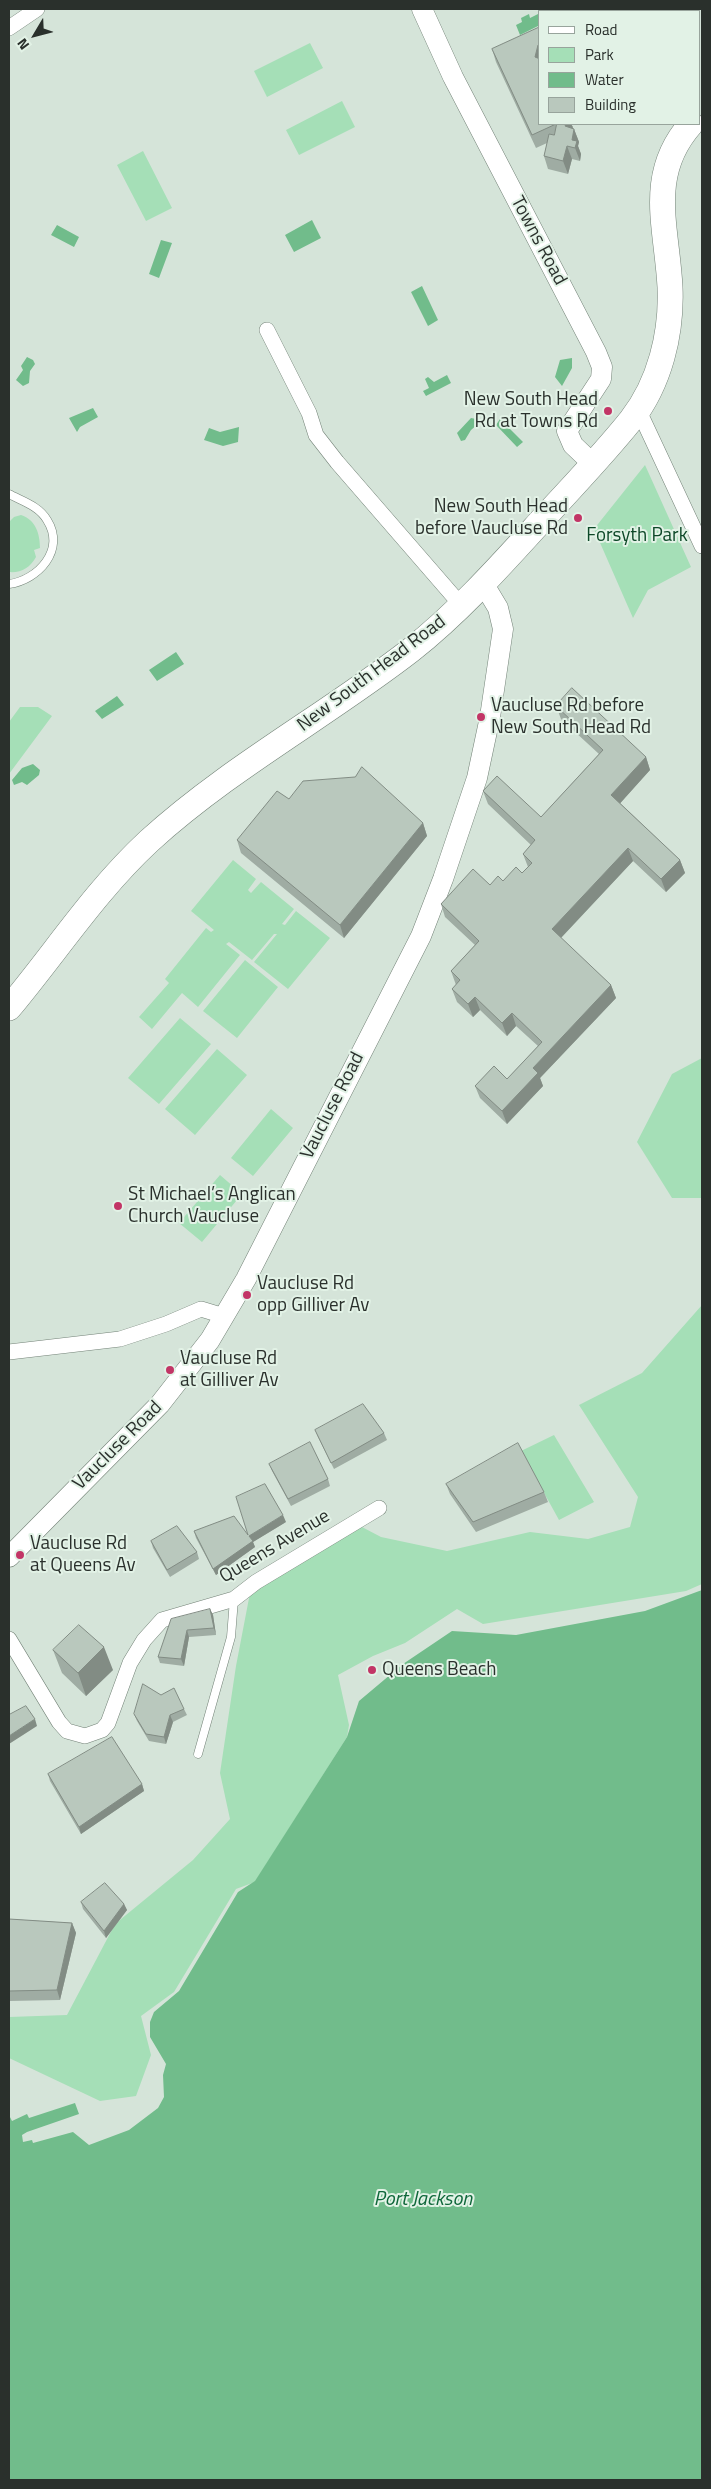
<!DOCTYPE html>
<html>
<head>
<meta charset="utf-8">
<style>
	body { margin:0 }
	#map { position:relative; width:711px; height:2489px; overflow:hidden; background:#d5e4d9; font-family:"Titillium Web",sans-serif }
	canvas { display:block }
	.frame { position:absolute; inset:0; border:10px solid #2a302c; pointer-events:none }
	.legend { position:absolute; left:538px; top:10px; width:162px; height:115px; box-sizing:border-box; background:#e2f2e6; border:1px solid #98a49c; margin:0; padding:6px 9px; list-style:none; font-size:15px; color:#2a302c }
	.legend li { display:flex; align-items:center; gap:10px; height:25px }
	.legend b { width:25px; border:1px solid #98a49c }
	.north { position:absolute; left:10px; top:10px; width:50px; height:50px; -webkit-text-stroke:4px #e2f2e6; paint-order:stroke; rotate:233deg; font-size:14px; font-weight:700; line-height:20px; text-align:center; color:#2a302c }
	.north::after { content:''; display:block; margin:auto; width:18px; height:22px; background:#2a302c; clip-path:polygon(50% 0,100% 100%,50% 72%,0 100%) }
</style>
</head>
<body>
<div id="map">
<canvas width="711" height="2489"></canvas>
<div class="frame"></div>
<ul class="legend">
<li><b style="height:6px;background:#fff"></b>Road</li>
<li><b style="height:14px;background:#a5dfb7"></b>Park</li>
<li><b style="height:14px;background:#71bc8b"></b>Water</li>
<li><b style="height:14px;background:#b9c8bd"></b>Building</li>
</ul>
<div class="north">N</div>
</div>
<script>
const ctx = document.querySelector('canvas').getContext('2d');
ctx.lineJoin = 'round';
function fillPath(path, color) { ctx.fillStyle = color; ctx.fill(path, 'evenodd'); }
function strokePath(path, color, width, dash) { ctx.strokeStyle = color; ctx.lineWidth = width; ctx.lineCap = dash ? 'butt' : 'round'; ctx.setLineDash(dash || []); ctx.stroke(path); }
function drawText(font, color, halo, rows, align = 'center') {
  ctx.font = font + ' "Titillium Web",sans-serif'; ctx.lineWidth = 4; ctx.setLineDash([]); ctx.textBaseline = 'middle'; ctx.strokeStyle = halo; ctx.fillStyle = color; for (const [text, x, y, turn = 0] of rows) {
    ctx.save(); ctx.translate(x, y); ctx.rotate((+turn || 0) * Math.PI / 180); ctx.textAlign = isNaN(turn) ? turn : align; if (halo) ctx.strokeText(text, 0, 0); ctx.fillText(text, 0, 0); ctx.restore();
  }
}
const green = new Path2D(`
	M310,43L323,68L267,97L254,71Z
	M342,101L355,127L299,155L286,130Z
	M143,151L172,208L146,221L117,165Z
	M645,465L691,567L648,590L633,618L594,529Z
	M21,515C36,520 40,534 40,548L34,550L36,557C30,568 21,573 9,572V522L14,517Z
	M20,707H38L52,716L9,774V722Z
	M233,860L256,879L248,890L251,893L261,882L294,909L282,924L285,925L296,911L330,938L288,989L254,962L277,934H274L252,960L229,942L226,944L240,955L198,1007L182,993L152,1029L139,1017L169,983L165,979L206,928L211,932L214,930L191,911Z
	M245,960L278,987L237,1038L203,1011Z
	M180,1018L211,1044L159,1104L128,1078Z
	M217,1049L247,1075L195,1135L165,1109Z
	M702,1058V1198H672L637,1142L672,1074Z
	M271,1109L293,1128L253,1176L231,1158Z
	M220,1175L242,1194L202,1242L179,1223Z
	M702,1305V1584L686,1591L483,1624L457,1609L405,1643L373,1656L338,1675L349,1725L347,1737L255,1882L236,1889L174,1992L141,2016L151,2055L136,2096L100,2101L9,2058V2017L67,2015L115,1924L193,1860L230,1819L220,1773L236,1666L250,1593L360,1526L381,1537L447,1551L530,1532L588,1539L630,1527L638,1497L579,1405L642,1373Z
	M554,1435L594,1502L559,1520L521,1451Z`);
const water = new Path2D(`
	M540,13V25L520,35L516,25L522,22L521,18L529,14L530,18Z
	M312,220L321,238L294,252L285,235Z
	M57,225L79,237L74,247L51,235Z
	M161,240L172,243L159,278L149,274Z
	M422,286L438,320L428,326L411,292Z
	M27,357L33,360L35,364L30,371L29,383L23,386L16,380L23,370L21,366Z
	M572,358V368L562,386L555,377L560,360Z
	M447,375L451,383L426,396L423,391L429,388L425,379L428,377L434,382Z
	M93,408L98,417L80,427L77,432L69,418Z
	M471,418L476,419L478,424L471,430L465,440L461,441L457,433Z
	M500,419L523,442L517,447L496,425Z
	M239,427L238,442L223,446L204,440L209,428L220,432Z
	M176,652L184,664L157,681L149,670Z
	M117,696L124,705L102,719L95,711Z
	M33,764L40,770L39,775L27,785L22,782L14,785L12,780L22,768Z
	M702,1590V2480H9V2115L12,2121L27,2114L29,2118L75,2103L79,2114L27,2132L22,2135L23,2142L32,2140L33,2143L73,2132L89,2145L129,2130L158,2108L164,2097L163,2075L166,2064L150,2037V2022L154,2012L179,1991L238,1892L255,1881L347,1737L359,1701L403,1664L452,1631L516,1635L645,1611Z`);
const service = new Path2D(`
	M9,494C22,501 39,506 47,520C66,550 38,580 9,584
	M198,1754L231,1637L234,1599`);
const minor = new Path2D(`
	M9,28L37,9
	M267,330L309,413L316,435L337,462L461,605
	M638,409L702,546
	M9,1352L120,1339L166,1324L201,1309L224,1316
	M9,1639L59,1722L67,1731L85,1736L102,1730L108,1723L130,1663L144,1640L162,1620L234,1599L256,1582L379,1508`);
const tertiary = new Path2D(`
	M422,9L453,77L596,352L602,367L601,379L567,431L573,445L593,464
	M9,1557L160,1404L210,1340L246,1279L421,936L443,879L477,778L490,717L503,629L498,608L483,583`);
const primary = new Path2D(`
	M9,1008C56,952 95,891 149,841C229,768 326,716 411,650C459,612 500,566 541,521C571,488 603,455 631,420C660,383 672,333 670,287C667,227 646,175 691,124`);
const wall = new Path2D(`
	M540,27V124H571L572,128L574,129L579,142L578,146L581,154L580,161L572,159L568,174L548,169L544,156L547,143L536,148L496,62L492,49Z
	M556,706L646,757L650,770L620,803L680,860L685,873L666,892L633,861L561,938L611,985L616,998L540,1078L543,1086L507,1124L480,1098L475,1086L507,1079L538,1046L516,1026L507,1036L480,1010L473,1017L457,1002L452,989L456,985L451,971L475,945L445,917L441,904L490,885L503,881L522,873L528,867L523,854L531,845L488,804L483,791L541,817L599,754L561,719Z
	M355,777L423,823L427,836L344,938L241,853L237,840L289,799Z
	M315,1430L384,1433L387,1440L334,1469L318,1437Z
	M269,1464L328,1479L330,1486L291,1506L272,1471Z
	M446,1484L544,1492L548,1502L476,1532L450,1494Z
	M286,1522L253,1542L255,1547L216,1575L196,1538L194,1531L248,1535Z
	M151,1541L197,1552L199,1559L170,1577L153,1548Z
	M210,1609L213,1615L216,1635L189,1637L184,1666L160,1663L158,1657Z
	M53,1650L113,1670L86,1696L62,1673Z
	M184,1709L187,1715L173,1722L166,1744L149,1741L137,1721L134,1714Z
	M48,1774L142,1784L144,1791L81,1834L50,1781Z
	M81,1902L124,1904L127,1910L106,1938L83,1909Z
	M9,1919L72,1923L76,1933L60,2000L9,2001Z`);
const shadedWall = new Path2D(`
	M538,45L540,50V70L535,57Z
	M566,124H571L573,127L570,139L565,126Z
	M574,129L579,142L578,146L581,154L580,161L572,140Z
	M567,146L572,159L568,174L563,161Z
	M646,757L650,770L616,808L611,795Z
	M423,823L427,836L344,938L340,925Z
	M628,848L633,861L557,942L552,929Z
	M680,860L685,873L666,892L661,879Z
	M611,985L616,998L540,1078L543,1086L507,1124L502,1111L533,1068Z
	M475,997L480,1010L473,1017L468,1004Z
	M512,1013L516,1026L507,1036L502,1023Z
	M283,1515L286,1522L253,1542L255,1547L216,1575L213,1569L249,1536Z
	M210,1609L213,1615L216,1635L214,1628Z
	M187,1630L189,1637L184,1666L181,1659Z
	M104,1647L113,1670L86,1696L78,1673Z
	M170,1715L173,1722L166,1744L164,1737Z
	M35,1719L37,1726L9,1744V1736Z
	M142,1784L144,1791L81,1834L79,1827Z
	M124,1904L127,1910L106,1938L104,1931Z
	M72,1923L76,1933L60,2000L57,1990Z`);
const building = new Path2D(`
	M540,27V44L538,45L535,57L540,59V124H556L532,135L492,49Z
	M557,124H566L565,126L574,129L572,140L577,141L575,148L567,146L563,161L544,156L549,134L554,135Z
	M572,688L646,757L611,795L680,860L661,879L628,848L552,929L611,985L533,1068L538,1073L502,1111L475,1086L494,1066L507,1079L542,1042L512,1013L502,1023L475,997L468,1004L452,989L460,980L451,971L479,941L441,904L473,869L490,885L498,876L503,881L516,867L522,873L532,863L523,854L535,840L483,791L497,776L541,817L603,750L556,706Z
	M362,767L423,823L340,925L237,840L277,791L289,799L303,781L355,777Z
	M363,1404L384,1433L331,1463L315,1430Z
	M310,1442L328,1479L288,1499L269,1464Z
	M518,1443L544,1492L473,1522L446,1484Z
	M265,1484L283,1515L249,1536L253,1541L213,1569L194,1531L234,1516L248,1535L236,1497Z
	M177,1526L197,1552L167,1570L151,1541Z
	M210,1609L214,1628L187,1630L181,1659L158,1657L171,1619Z
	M79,1625L104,1647L78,1673L53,1650Z
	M143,1684L161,1695L174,1688L184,1709L170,1715L164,1737L146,1734L134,1714Z
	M26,1706L35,1719L9,1736V1715Z
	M112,1737L142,1784L79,1827L48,1774Z
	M105,1883L124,1904L104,1931L81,1902Z
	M9,1919L72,1923L57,1990L9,1991Z`);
const markers = [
	[608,411,5,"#c23566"],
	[578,518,5,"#c23566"],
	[481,717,5,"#c23566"],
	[118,1206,5,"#c23566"],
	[247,1295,5,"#c23566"],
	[170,1370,5,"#c23566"],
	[20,1555,5,"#c23566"],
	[372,1670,5,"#c23566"]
];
const streetNames = [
	["Towns Road",538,241,62],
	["New South Head Road",372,674,-37],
	["Vaucluse Road",333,1106,-63],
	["Vaucluse Road",118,1446,-45],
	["Queens Avenue",275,1547,-31]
];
const poiNames = [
	["New South Head",598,400,"right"],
	["Rd at Towns Rd",598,422,"right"],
	["New South Head",568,507,"right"],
	["before Vaucluse Rd",568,529,"right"],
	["Vaucluse Rd before",491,706],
	["New South Head Rd",491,728],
	["St Michael’s Anglican",128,1195],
	["Church Vaucluse",128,1217],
	["Vaucluse Rd",257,1284],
	["opp Gilliver Av",257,1306],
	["Vaucluse Rd",180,1359],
	["at Gilliver Av",180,1381],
	["Vaucluse Rd",30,1544],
	["at Queens Av",30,1566],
	["Queens Beach",382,1670]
];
const parkNames = [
	["Forsyth Park",637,536]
];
const waterNames = [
	["Port Jackson",423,2200]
];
fillPath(green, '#a5dfb7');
fillPath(water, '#71bc8b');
strokePath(service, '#738277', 9);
strokePath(minor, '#738277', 16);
strokePath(tertiary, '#738277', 21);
strokePath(primary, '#738277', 26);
strokePath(service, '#fff', 8);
strokePath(minor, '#fff', 15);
strokePath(tertiary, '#fff', 20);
strokePath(primary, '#fff', 25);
fillPath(wall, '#9faca3');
fillPath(shadedWall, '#828c84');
fillPath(building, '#b9c8bd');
strokePath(building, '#828c84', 1);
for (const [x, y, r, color] of markers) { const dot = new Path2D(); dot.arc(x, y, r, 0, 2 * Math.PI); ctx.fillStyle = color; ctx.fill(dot); strokePath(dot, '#e2f2e6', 2); }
drawText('19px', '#2a302c', '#e2f2e6', streetNames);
drawText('19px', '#2a302c', '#e2f2e6', poiNames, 'left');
drawText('19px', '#0d4828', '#e2f2e6', parkNames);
drawText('italic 20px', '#0f673a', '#e2f2e6', waterNames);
</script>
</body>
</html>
